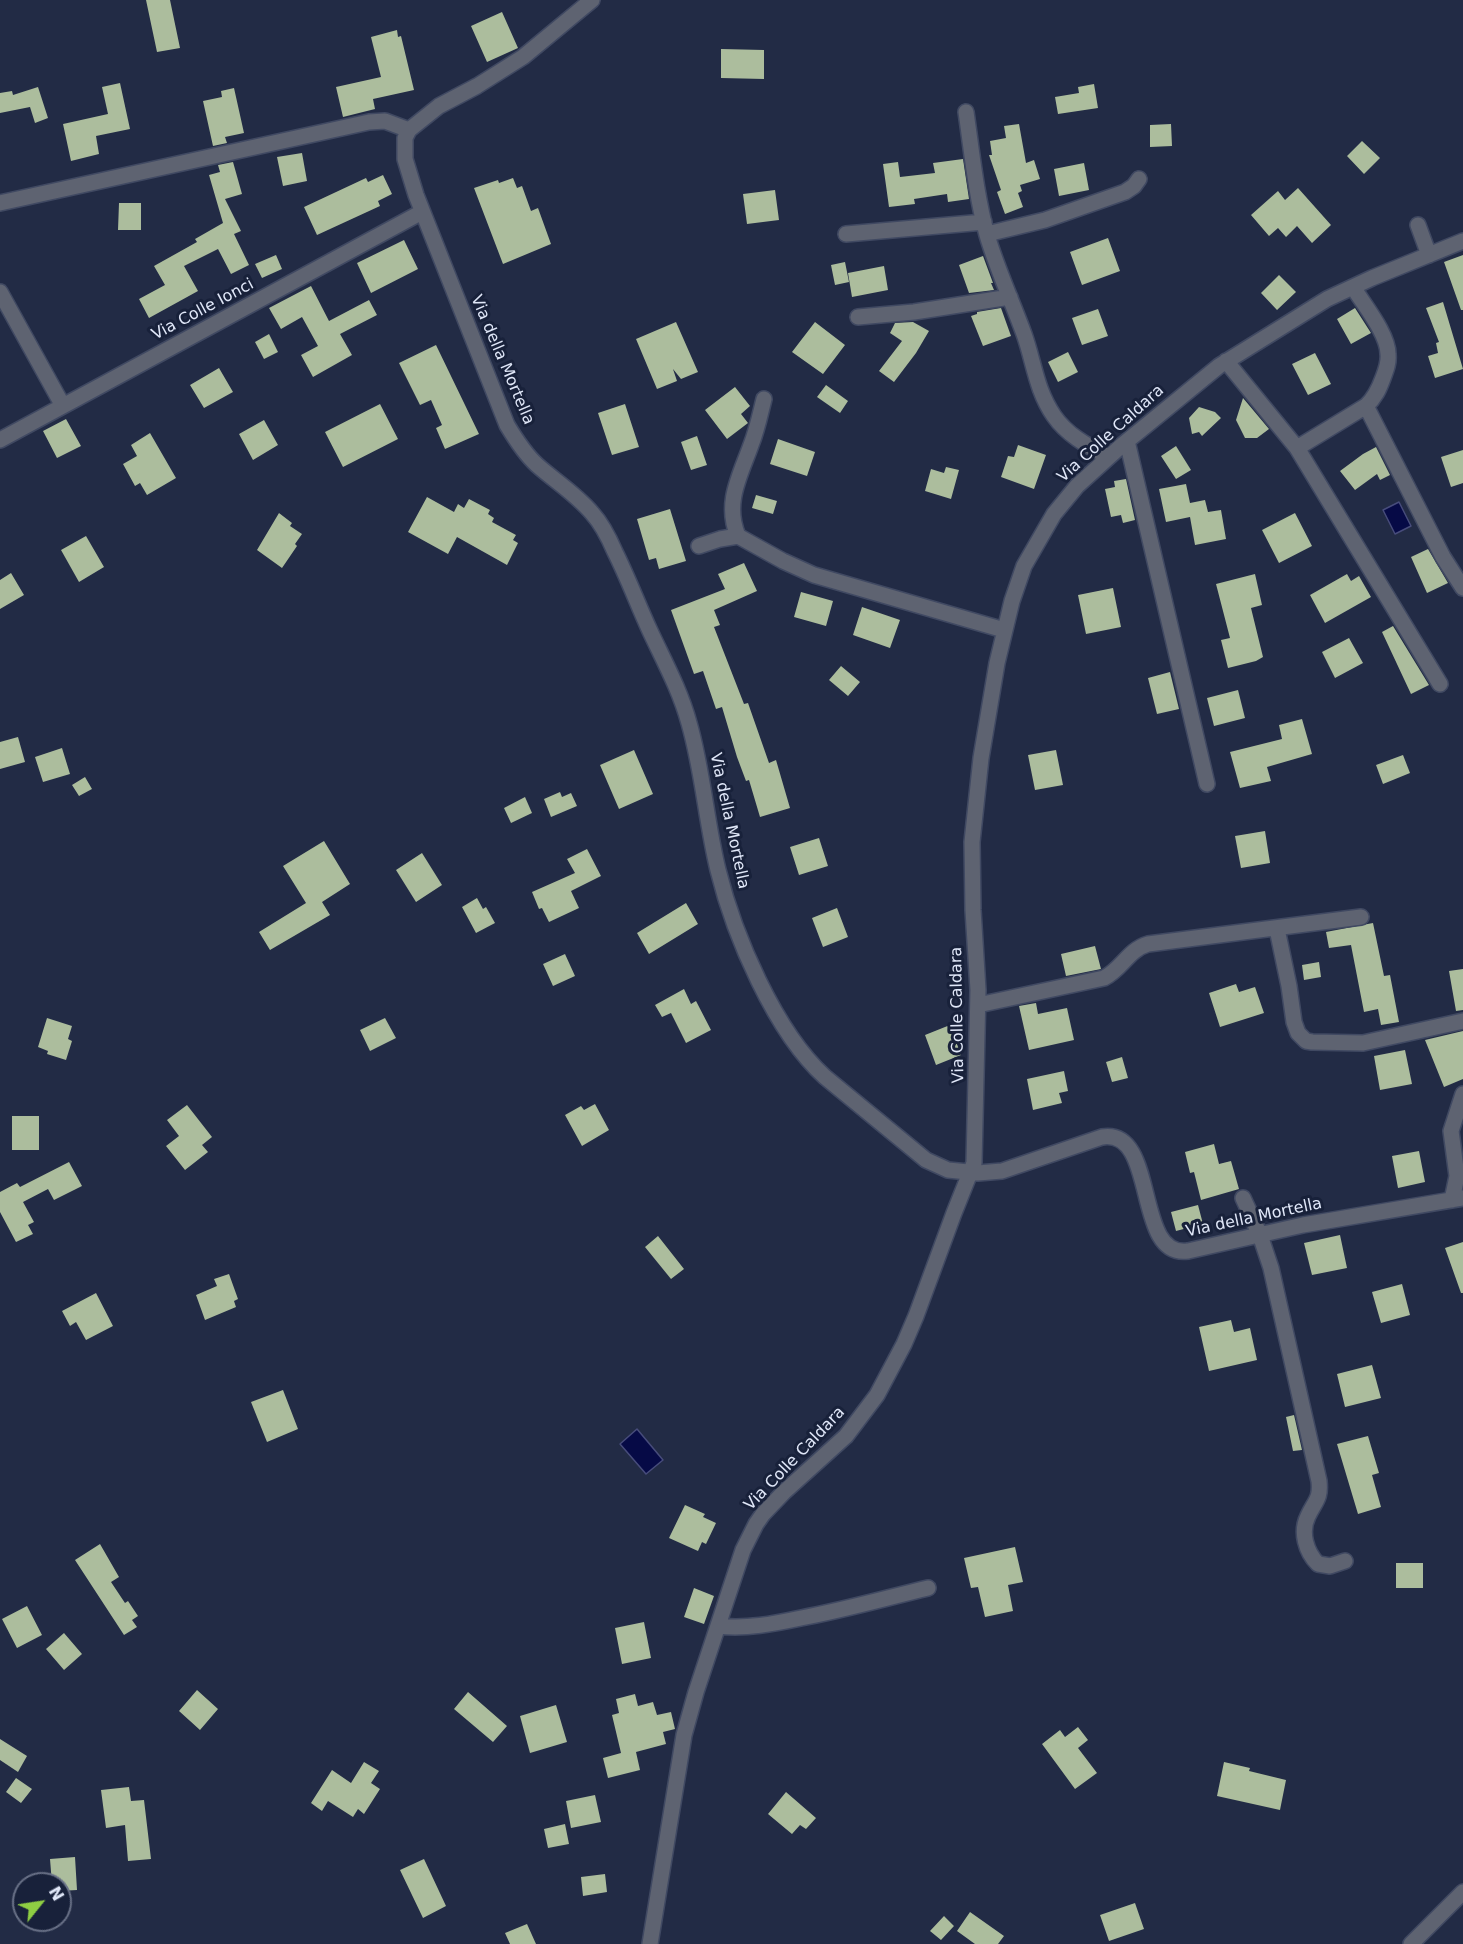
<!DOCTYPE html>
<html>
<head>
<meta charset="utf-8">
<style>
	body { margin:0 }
	#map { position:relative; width:1463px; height:1944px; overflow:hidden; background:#222b45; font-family:"DejaVu Sans",sans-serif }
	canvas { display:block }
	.north { position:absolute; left:12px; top:1872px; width:60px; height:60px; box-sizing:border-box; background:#18213a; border:2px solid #687086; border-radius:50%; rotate:60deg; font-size:16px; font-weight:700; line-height:24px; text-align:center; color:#e0e7f8 }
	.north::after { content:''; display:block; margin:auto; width:21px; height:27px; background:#8ece43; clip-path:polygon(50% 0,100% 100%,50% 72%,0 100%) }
</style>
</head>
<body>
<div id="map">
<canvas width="1463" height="1944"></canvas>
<div class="north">N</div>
</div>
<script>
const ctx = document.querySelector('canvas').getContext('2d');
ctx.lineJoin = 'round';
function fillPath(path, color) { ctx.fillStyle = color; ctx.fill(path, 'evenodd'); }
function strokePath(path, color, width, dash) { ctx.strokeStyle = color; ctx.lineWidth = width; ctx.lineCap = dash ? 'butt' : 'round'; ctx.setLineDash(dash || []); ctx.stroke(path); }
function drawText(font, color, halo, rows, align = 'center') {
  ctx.font = font + ' "DejaVu Sans",sans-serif'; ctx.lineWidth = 6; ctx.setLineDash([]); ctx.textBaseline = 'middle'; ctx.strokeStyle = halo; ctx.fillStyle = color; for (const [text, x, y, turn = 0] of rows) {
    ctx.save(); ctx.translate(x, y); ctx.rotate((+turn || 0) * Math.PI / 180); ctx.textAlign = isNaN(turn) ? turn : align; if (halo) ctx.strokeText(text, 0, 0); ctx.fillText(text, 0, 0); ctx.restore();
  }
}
const water = new Path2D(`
	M1399,502L1411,526L1395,534L1383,510Z
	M637,1429L663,1460L646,1474L620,1444Z`);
const building = new Path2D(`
	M146,0H170L180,48L157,52Z
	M502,12L518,48L487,62L471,26Z
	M397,30L398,37L401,36L414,90L373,99L375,109L343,117L336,87L381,77L371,37Z
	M721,49L764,50V79L721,78Z
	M120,83L130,129L96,136L99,154L71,161L63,124L108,114L102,87Z
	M1094,84L1098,108L1058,114L1055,97L1079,93L1078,87Z
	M38,87L48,118L35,123L30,107L0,113V93L12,91L13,95Z
	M234,88L244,133L225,137L227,143L213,146L203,101L222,97L221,91Z
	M1019,124L1026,163L1034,160L1040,179L1020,185L1022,191L1018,193L1023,207L1005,214L997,192L1001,190L989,155H992L990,141L1006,138L1004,126Z
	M1171,124L1172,146L1150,147V125Z
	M1362,141L1380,158L1364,174L1347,156Z
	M302,153L307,181L283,186L277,157Z
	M963,159L969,199L948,202L947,194L914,199L915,204L889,207L883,164L898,162L900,177L935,173L933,163Z
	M233,162L242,194L225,199L241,231L234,234L249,265L231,274L218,249L184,266L198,291L149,318L139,299L165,285L154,266L197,242L195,239L223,223L209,175L220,172L218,165Z
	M1084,163L1089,190L1059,196L1054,169Z
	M383,175L392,194L378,201L380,206L317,235L304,207L366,178L368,182Z
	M513,178L517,188L522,186L531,211L538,208L551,244L503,264L474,188L498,180L499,183Z
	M1298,188L1331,225L1312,243L1297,226L1286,237L1278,228L1269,236L1251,215L1278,191L1285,200Z
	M775,190L779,220L747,224L743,194Z
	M119,203H141V230H118Z
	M1108,238L1120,271L1082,285L1070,252Z
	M404,240L418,269L371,293L357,263Z
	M276,255L282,269L262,278L255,264Z
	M1463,255V310H1461L1444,262Z
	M983,256L993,283H991L994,290L969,293L959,265Z
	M845,262L849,282L835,285L831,265Z
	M884,266L888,290L852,297L848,273Z
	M1279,275L1296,292L1277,310L1261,293Z
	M311,286L329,321L369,300L377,315L340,334L352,355L313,377L301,355L318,346L302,317L281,329L269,308Z
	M1443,302L1463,369L1435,378L1428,356L1438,353L1436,343L1439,342L1426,308Z
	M1001,308L1011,336L983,346L971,316L977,314V312Z
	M1355,308L1371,333L1351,344L1337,319Z
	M1098,309L1108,336L1082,345L1072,318Z
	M676,322L698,372L681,379L673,369L677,381L657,389L636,339Z
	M815,322L845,345L823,374L792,352Z
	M913,322L929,331L916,353L894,382L879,371L902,341L890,333L895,323Z
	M269,334L278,352L264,359L255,342Z
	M436,345L479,434L445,449L436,428L442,425L431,400L420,405L399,363Z
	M1068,352L1078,372L1058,382L1048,362Z
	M1315,353L1331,384L1308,395L1292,364Z
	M219,368L233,392L204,408L190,385Z
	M826,385L848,401L840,413L817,397Z
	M735,387L750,406L741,414L748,423L727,439L705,410Z
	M1243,398L1269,429L1257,438H1245L1236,420Z
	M380,404L398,439L343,467L325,432Z
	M625,404L639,447L612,455L598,413Z
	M1199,407L1215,412L1221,418L1202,436L1199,432L1192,434L1189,418Z
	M66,419L81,446L57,458L43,431Z
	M264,420L278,445L253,460L239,434Z
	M150,433L176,478L147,495L140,483L135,486L123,464L137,456L131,445Z
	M697,436L707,465L691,470L681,442Z
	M778,439L815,452L807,476L770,464Z
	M1018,445L1046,455L1034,489L1001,477L1008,456L1014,457Z
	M1176,446L1191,470L1176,479L1161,456Z
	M1376,447L1390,475L1380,480L1377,474L1355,490L1340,471L1363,454Z
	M1463,450V483L1451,487L1441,457Z
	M946,467L959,470L951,499L925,491L931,469L944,473Z
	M1126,479L1135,520L1123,523L1121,515L1111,517L1105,489L1115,487L1114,481Z
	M1186,484L1190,503L1205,500L1208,512L1221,510L1226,539L1195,545L1190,517L1166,522L1159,489Z
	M756,495L777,501L773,514L752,508Z
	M427,497L454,512L458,504L464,508L469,499L490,510L488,514L494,518L492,522L516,535L513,540L518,543L507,565L457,537L448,554L408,532Z
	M670,509L686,561L659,569L656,558L649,560L637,519Z
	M279,513L292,523L290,526L302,534L295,544L297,546L282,568L257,550Z
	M1295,513L1312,546L1279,563L1262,530Z
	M86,536L104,567L79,582L61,550Z
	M1428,549L1448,583L1427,593L1411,557Z
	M744,563L757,591L714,610L720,625L714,627L744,704L748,703L769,763L776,760L790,808L760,817L749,780L746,781L737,757L722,707L716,709L703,671L694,674L671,610L725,589L718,574Z
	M11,573L24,595L0,609V580Z
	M1255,574L1262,605L1251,608L1263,657L1256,661L1228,668L1221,640L1230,638L1216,584Z
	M1347,574L1351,581L1359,576L1371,597L1325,623L1310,595Z
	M1113,588L1121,627L1086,634L1078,595Z
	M801,592L833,601L826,626L794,617Z
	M862,607L900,620L890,648L853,635Z
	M1393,626L1429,685L1411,694L1382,632Z
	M1349,638L1363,663L1335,678L1322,652Z
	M841,666L860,682L848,696L829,680Z
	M1170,672L1179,709L1157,714L1148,678Z
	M1238,690L1245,718L1214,726L1207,698Z
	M1302,719L1312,754L1267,767L1271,781L1240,788L1230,752L1282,739L1279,725Z
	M18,737L25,762L0,769V742Z
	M62,748L70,774L43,782L35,757Z
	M634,750L653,794L619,809L600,765Z
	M1056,750L1063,785L1035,790L1028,755Z
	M1403,755L1410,773L1383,784L1376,765Z
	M85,777L92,789L79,796L72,785Z
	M560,792L562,797L571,793L577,806L551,817L544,799Z
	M525,797L532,813L511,823L504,808Z
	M1265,831L1270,863L1241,868L1235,836Z
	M819,838L828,866L799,875L790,847Z
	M324,841L350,884L322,902L330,915L270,950L259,932L306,903L283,866Z
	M587,849L601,876L571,891L579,908L549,922L542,908L539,909L532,892L575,873L567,859Z
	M422,853L442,885L416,902L396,870Z
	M477,898L483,909L486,907L495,923L476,933L462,907Z
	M686,903L698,924L649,954L637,933Z
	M837,908L848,937L823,947L812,918Z
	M1373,923L1384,976L1390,975L1399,1022L1381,1025L1378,1009L1364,1012L1351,945L1329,948L1326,932Z
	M1095,946L1101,969L1066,976L1061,954Z
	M565,954L575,976L553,986L543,964Z
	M1319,962L1321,977L1304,980L1302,965Z
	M1463,969V1010L1456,1011L1449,971Z
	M1236,984L1239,992L1255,987L1264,1013L1220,1027L1209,993Z
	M684,989L691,1004L696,1001L711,1030L686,1043L671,1013L662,1017L655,1005Z
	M1036,1003L1038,1014L1067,1008L1074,1040L1029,1050L1019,1006Z
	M47,1018L72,1026L68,1039L72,1041L66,1060L47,1054L48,1051L38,1047Z
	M385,1018L396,1038L370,1051L360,1030Z
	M950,1025L961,1055L936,1065L925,1035Z
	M1463,1031V1079L1444,1087L1425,1040Z
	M1405,1050L1412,1084L1380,1090L1374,1056Z
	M1122,1057L1128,1078L1112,1082L1106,1062Z
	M1064,1071L1068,1091L1059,1093L1062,1103L1033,1110L1027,1079Z
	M595,1104L609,1130L582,1146L565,1115L581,1106L584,1110Z
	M187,1105L212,1137L202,1145L208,1152L185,1170L166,1146L179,1136L167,1120Z
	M12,1116H39V1150H12Z
	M1214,1144L1219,1164L1231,1161L1239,1189L1201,1200L1194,1172L1190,1173L1185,1152Z
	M1419,1151L1425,1182L1398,1188L1392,1156Z
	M69,1162L82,1186L54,1200L48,1189L23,1202L34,1222L28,1225L33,1234L16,1242L0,1212V1192L17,1183L20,1187Z
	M1198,1205L1203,1224L1176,1231L1171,1212Z
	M1340,1235L1347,1268L1312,1275L1304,1243Z
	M658,1236L684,1269L671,1279L645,1247Z
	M1463,1242V1293H1461L1445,1248Z
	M229,1274L238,1299L234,1301L236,1307L205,1320L196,1295L217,1286L214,1279Z
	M1402,1284L1410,1315L1381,1323L1372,1292Z
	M96,1293L113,1326L86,1340L76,1322L70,1326L62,1311Z
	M1231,1320L1234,1332L1250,1328L1257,1360L1209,1371L1199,1327Z
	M1372,1365L1381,1398L1345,1407L1337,1374Z
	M283,1390L298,1429L267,1442L251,1402Z
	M1294,1415L1302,1450L1293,1451L1286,1417Z
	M1368,1436L1379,1473L1372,1475L1381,1507L1358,1514L1337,1444Z
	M685,1505L705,1514L703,1517L716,1523L706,1544L702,1542L698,1551L669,1538Z
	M100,1544L119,1577L111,1582L125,1603L128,1601L138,1616L132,1620L137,1627L124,1635L75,1560Z
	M1015,1547L1023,1582L1008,1585L1013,1611L985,1617L978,1587L971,1588L964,1558Z
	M1396,1563H1423V1588H1396Z
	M694,1588L714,1596L704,1624L684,1617Z
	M27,1606L42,1635L17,1648L2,1619Z
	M644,1622L651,1658L622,1664L615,1628Z
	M64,1633L82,1654L64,1670L46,1649Z
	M197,1690L218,1709L200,1730L179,1711Z
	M468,1692L507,1726L493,1742L454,1709Z
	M635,1694L638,1706L653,1702L657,1715L671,1712L675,1729L663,1732L666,1744L636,1752L640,1770L608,1778L603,1758L621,1753L612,1715L619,1713L616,1699Z
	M556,1705L567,1742L530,1753L520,1716Z
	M1078,1727L1088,1740L1078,1748L1097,1773L1075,1789L1042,1744L1060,1730L1065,1737Z
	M0,1739L27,1756L18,1772L0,1760Z
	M364,1762L379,1771L371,1783L380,1789L364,1814L358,1809L353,1817L328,1801L322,1811L311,1803L332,1770L351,1783Z
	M1224,1762L1250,1768L1249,1771L1286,1780L1280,1810L1217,1796Z
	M16,1778L32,1789L21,1803L6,1792Z
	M129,1787L131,1801L144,1800L151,1859L128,1861L125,1825L106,1828L101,1790Z
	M786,1792L816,1818L806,1829L800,1825L792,1834L768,1814Z
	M595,1795L601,1822L571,1828L566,1801Z
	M565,1824L569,1844L548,1848L544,1829Z
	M75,1857L77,1890L60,1891V1884H52L50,1859Z
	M424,1859L446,1906L423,1918L400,1870Z
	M605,1874L607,1892L583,1896L581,1877Z
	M1135,1903L1144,1929L1109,1941L1100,1915Z
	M970,1912L1004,1936L998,1944H975L957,1931Z
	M944,1916L954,1926L941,1940L930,1931Z
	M527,1924L536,1944H510L505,1933Z`);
const minor = new Path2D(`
	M592,0L523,57L477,86L439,106L409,130L405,138V159L416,195L507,425C516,440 525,454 537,465C555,481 576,494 592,513C602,524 609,538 615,552C628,578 638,605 650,631C664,661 680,690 689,723C703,771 706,821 718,870C734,935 775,1032 825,1077L926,1160L948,1170L978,1173L1002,1171L1102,1137C1159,1128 1133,1259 1188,1251L1303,1225L1463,1198
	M966,112C972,153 976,195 987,235C997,269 1012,301 1024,334C1034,362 1036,390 1054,416C1067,435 1088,446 1108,457
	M0,203L369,122L385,121L409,130
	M1418,225L1429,255
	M846,234L984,222
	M987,234L1045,220L1125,192L1134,186L1139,179
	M1353,287C1364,305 1388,334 1388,354C1389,363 1386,370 1383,378C1379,389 1375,398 1366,406
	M0,292L63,406
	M858,317L914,312L1010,297
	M1226,361L1297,448L1366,406L1443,557L1463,588
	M0,440L422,212
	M1127,441L1207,784
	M1297,448L1440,684
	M738,536C724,503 740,476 751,445C757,430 760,415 764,399
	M699,546L720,539L738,536L783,561L814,575L1004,630
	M1277,929L1289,986L1294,1022L1298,1033L1306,1041L1312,1042L1363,1043L1463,1021
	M978,1005L1104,978C1122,969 1128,950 1148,944L1361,917
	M1243,1198L1260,1235L1271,1268L1319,1481C1321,1499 1315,1501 1308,1516C1300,1532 1306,1552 1318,1564L1330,1566L1345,1561
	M1452,1200L1457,1176L1451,1131L1463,1094
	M718,1626C747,1629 773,1624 801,1618C844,1610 886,1598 928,1588
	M650,1944L684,1735L696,1692L743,1550L756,1524L763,1514L784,1492L846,1436L877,1395L904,1344L916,1316L954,1213L974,1163L978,990L973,910L972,842L981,758L997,663L1012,601L1024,566L1054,514L1077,486L1121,446L1219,366L1327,299L1372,278L1463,241
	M1411,1944L1463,1892`);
const streetNames = [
	["Via Colle Ionci",203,310,-28],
	["Via della Mortella",502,360,67],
	["Via Colle Caldara",1111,434,-42],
	["Via della Mortella",729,821,78],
	["Via Colle Caldara",958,1015,-91],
	["Via della Mortella",1254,1218,-12],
	["Via Colle Caldara",795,1459,-46]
];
fillPath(water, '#060a46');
strokePath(water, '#474c7b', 1.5);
fillPath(building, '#acbd9d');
strokePath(minor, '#404962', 18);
strokePath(minor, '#5e6371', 15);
drawText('16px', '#e0e7f8', '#18213a', streetNames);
</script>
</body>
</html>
